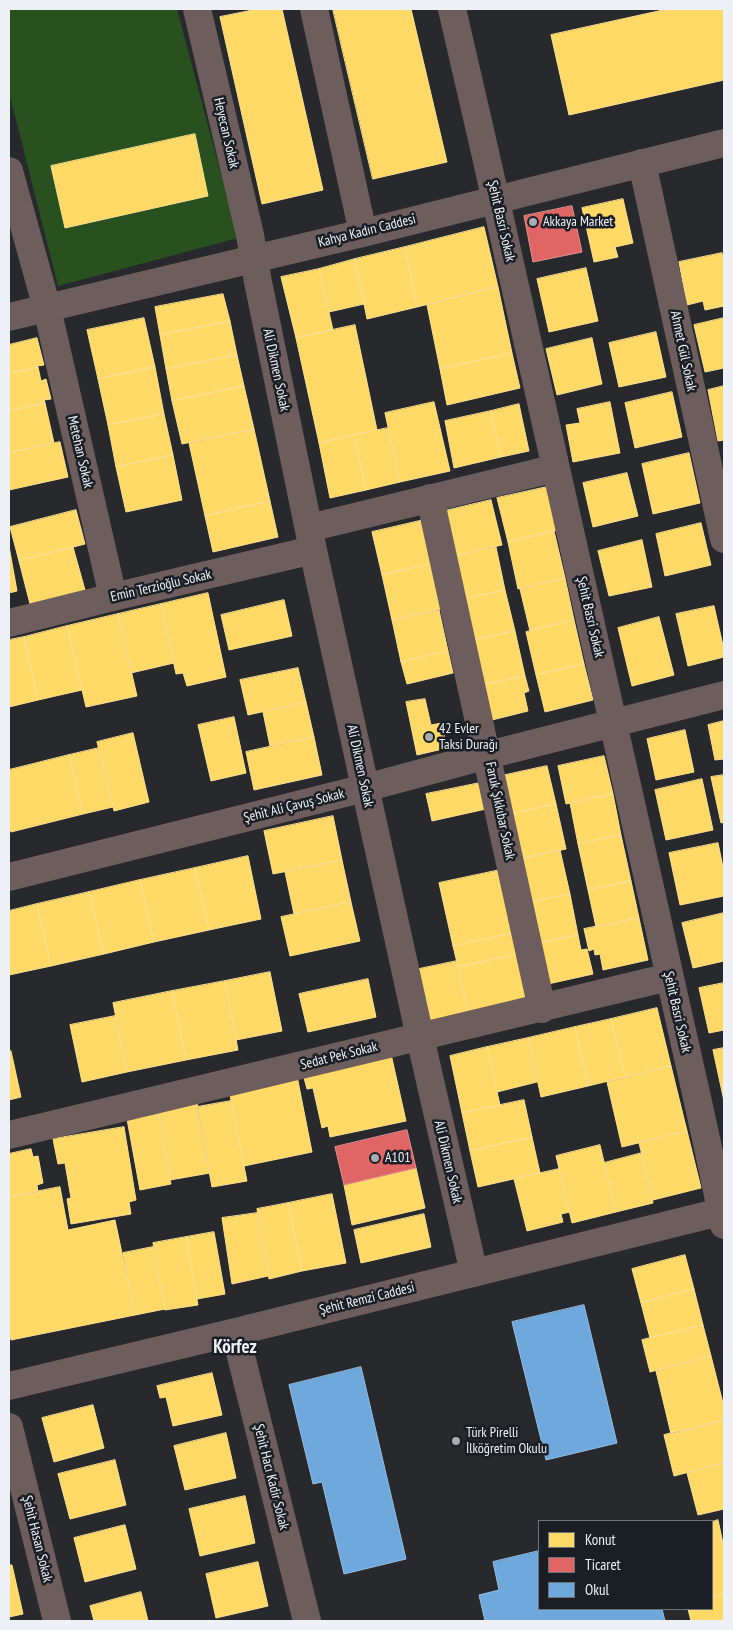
<!DOCTYPE html>
<html>
<head>
<meta charset="utf-8">
<style>
	body { margin:0 }
	#map { position:relative; width:733px; height:1630px; overflow:hidden; background:#27292d; font-family:"PT Sans Narrow",sans-serif }
	canvas { display:block }
	.frame { position:absolute; inset:0; border:10px solid #edf1f6; pointer-events:none }
	.legend { position:absolute; left:538px; top:1520px; width:175px; height:90px; box-sizing:border-box; background:#1a1f26; border:1px solid #6e7379; margin:0; padding:6px 9px; list-style:none; font-size:15px; color:#edf1f6 }
	.legend li { display:flex; align-items:center; gap:10px; height:25px }
	.legend b { width:25px; border:1px solid #6e7379 }
</style>
</head>
<body>
<div id="map">
<canvas width="733" height="1630"></canvas>
<div class="frame"></div>
<ul class="legend">
<li><b style="height:14px;background:#ffd966"></b>Konut</li>
<li><b style="height:14px;background:#e06666"></b>Ticaret</li>
<li><b style="height:14px;background:#6fa8dc"></b>Okul</li>
</ul>
</div>
<script>
const ctx = document.querySelector('canvas').getContext('2d');
ctx.lineJoin = 'round';
function fillPath(path, color) { ctx.fillStyle = color; ctx.fill(path, 'evenodd'); }
function strokePath(path, color, width, dash) { ctx.strokeStyle = color; ctx.lineWidth = width; ctx.lineCap = dash ? 'butt' : 'round'; ctx.setLineDash(dash || []); ctx.stroke(path); }
function drawText(font, color, halo, rows, align = 'center') {
  ctx.font = font + ' "PT Sans Narrow",sans-serif'; ctx.lineWidth = 5; ctx.setLineDash([]); ctx.textBaseline = 'middle'; ctx.strokeStyle = halo; ctx.fillStyle = color; for (const [text, x, y, turn = 0] of rows) {
    ctx.save(); ctx.translate(x, y); ctx.rotate((+turn || 0) * Math.PI / 180); ctx.textAlign = isNaN(turn) ? turn : align; if (halo) ctx.strokeText(text, 0, 0); ctx.fillText(text, 0, 0); ctx.restore();
  }
}
const green = new Path2D(`
	M9,9H177L238,238L58,286L9,92ZM195,135L208,196L65,228Z`);
const homes = new Path2D(`
	M258,9H282L323,190L262,204L220,17Z
	M333,9H411L447,162L373,179Z
	M668,9H724V80L569,115L551,35Z
	M195,134L208,196L65,228L51,166Z
	M623,199L633,243L615,247L618,257L594,262L582,208Z
	M484,227L498,287L417,307L405,247Z
	M405,247L417,307L367,319L355,259Z
	M722,253L724,265V306L705,310L703,301L687,305L679,262Z
	M355,259L364,304L329,312L319,269Z
	M586,268L598,321L549,332L537,279Z
	M319,269L333,330L296,338L281,277Z
	M498,287L512,353L440,369L427,305Z
	M223,294L230,321L160,335L155,307Z
	M144,318L155,367L98,379L87,330Z
	M724,318V368L705,372L694,325Z
	M230,321L237,355L166,369L160,335Z
	M355,325L377,430L319,443L296,338Z
	M656,332L666,377L619,387L609,343Z
	M37,338L44,365L37,366L38,367L9,374V345Z
	M592,338L602,384L557,395L546,349Z
	M512,353L520,388L447,405L440,369Z
	M237,355L244,386L172,401L166,369Z
	M38,367L41,381L46,379L51,399L44,400L45,403L9,411V374Z
	M155,367L164,414L108,425L98,379Z
	M244,386L254,429L182,444L172,401Z
	M724,386V440L718,441L708,390Z
	M672,392L682,437L635,448L625,403Z
	M434,402L450,471L400,482L385,413Z
	M610,402L620,453L573,462L566,425L580,423L577,409Z
	M45,403L54,443L9,453V411Z
	M519,404L529,451L501,457L491,411Z
	M491,411L501,457L454,468L445,421Z
	M164,414L173,455L116,467L108,425Z
	M388,428L400,482L366,490L354,435Z
	M254,429L270,501L205,516L189,443Z
	M354,435L366,490L330,498L319,443Z
	M60,442L68,477L9,490V453Z
	M689,453L700,503L653,514L642,464Z
	M173,455L182,500L126,512L116,467Z
	M627,473L638,516L593,527L583,483Z
	M547,487L558,530L508,542L497,498Z
	M491,500L502,545L455,556L445,511Z
	M270,501L278,537L213,552L205,516Z
	M76,510L85,544L19,561L10,527Z
	M424,520L434,563L382,575L372,532Z
	M701,523L711,565L665,576L656,534Z
	M554,531L565,578L518,589L508,542Z
	M642,540L652,587L609,596L598,551Z
	M9,546L17,591L9,593Z
	M73,547L85,590L30,604L19,561Z
	M496,547L505,590L465,599L455,556Z
	M434,563L445,608L392,620L382,575Z
	M565,578L574,620L530,631L520,589Z
	M505,590L515,631L474,640L465,599Z
	M208,593L226,677L187,686L183,673L176,674L161,604Z
	M284,600L292,636L229,650L221,615Z
	M161,604L174,663L131,673L118,614Z
	M714,606L724,650V657L688,666L676,614Z
	M439,610L448,651L401,662L392,620Z
	M118,614L137,696L86,707L67,626Z
	M659,617L674,675L632,686L618,628Z
	M574,620L584,664L536,675L526,632Z
	M67,626L82,690L38,700L24,637Z
	M515,631L525,676L484,685L474,640Z
	M24,637L38,700L9,707V640Z
	M448,651L453,673L407,684L401,662Z
	M584,664L593,700L545,712L536,675Z
	M298,668L306,702L248,715L240,680Z
	M525,676L529,691L524,693L528,711L492,720L484,685Z
	M425,699L431,725L442,723L447,748L417,755L406,702Z
	M306,702L314,737L270,746L263,712Z
	M234,717L246,773L211,781L198,725Z
	M724,721V759L715,760L708,725Z
	M685,730L694,772L656,780L647,739Z
	M133,733L149,802L114,811L97,742Z
	M314,737L322,775L254,790L246,752Z
	M99,748L113,807L83,814L69,755Z
	M69,755L83,814L11,832L9,824V770Z
	M604,756L613,794L566,804L558,766Z
	M547,766L556,804L510,814L501,776Z
	M724,775V822L721,823L711,777Z
	M702,779L713,830L666,840L655,790Z
	M480,783L486,809L432,821L426,794Z
	M613,794L621,835L578,844L570,803Z
	M556,804L566,849L520,859L510,814Z
	M333,816L342,860L273,874L264,831Z
	M621,835L631,881L588,890L578,844Z
	M718,843L724,872V896L680,905L669,853Z
	M560,850L570,894L530,902L520,859Z
	M248,856L261,919L209,930L195,868Z
	M342,860L351,902L294,914L285,872Z
	M195,868L209,930L154,942L140,880Z
	M500,870L514,933L453,946L439,883Z
	M140,880L154,942L104,954L89,892Z
	M631,881L639,918L596,927L588,890Z
	M89,892L104,954L51,966L37,904Z
	M570,894L578,935L539,943L530,902Z
	M351,902L360,941L290,956L281,917Z
	M37,904L51,966L9,975V911Z
	M724,913V961L693,968L682,923Z
	M639,918L648,960L603,970L600,954L595,955L594,949L589,951L584,929Z
	M514,933L518,954L458,967L453,946Z
	M578,935L581,950L587,949L593,974L548,984L539,943Z
	M518,954L527,999L468,1012L458,967Z
	M457,961L468,1012L430,1021L419,969Z
	M270,972L282,1031L236,1040L225,981Z
	M368,979L376,1017L308,1032L299,994Z
	M225,981L238,1050L186,1060L172,991Z
	M724,983V1030L709,1033L699,988Z
	M172,991L186,1060L127,1072L113,1003Z
	M657,1008L671,1066L625,1077L611,1019Z
	M115,1016L127,1072L82,1082L70,1025Z
	M611,1019L625,1077L588,1086L575,1027Z
	M575,1027L588,1086L541,1097L528,1038Z
	M528,1038L537,1082L497,1092L487,1047Z
	M487,1047L500,1105L462,1113L450,1056Z
	M724,1048V1101L713,1050Z
	M11,1051L21,1097L9,1100V1052Z
	M391,1054L406,1121L330,1137L328,1126L322,1128L313,1088L307,1089L303,1074Z
	M671,1066L687,1131L622,1147L607,1082Z
	M297,1076L312,1152L244,1166L229,1090Z
	M524,1100L532,1137L470,1151L462,1113Z
	M231,1101L247,1181L212,1187L197,1107Z
	M197,1102L210,1173L170,1180L158,1109Z
	M159,1113L171,1184L140,1190L127,1119Z
	M124,1127L136,1200L129,1202L131,1214L71,1224L67,1199L71,1198L65,1163L58,1164L53,1139Z
	M687,1131L701,1188L653,1200L639,1143Z
	M532,1137L540,1173L478,1187L470,1151Z
	M600,1145L616,1212L572,1223L556,1156Z
	M31,1149L33,1157L38,1156L43,1183L37,1185L38,1192L9,1197V1154Z
	M642,1153L653,1203L616,1212L604,1163Z
	M416,1168L425,1208L352,1225L344,1185Z
	M559,1169L570,1212L561,1214L563,1222L527,1231L514,1179Z
	M60,1187L68,1230L115,1220L135,1315L11,1340L9,1331V1197Z
	M332,1194L346,1263L302,1271L288,1203Z
	M288,1203L302,1271L269,1279L257,1209Z
	M257,1213L268,1276L232,1284L222,1218Z
	M424,1214L431,1247L361,1263L354,1230Z
	M214,1232L225,1294L197,1299L186,1237Z
	M186,1237L198,1305L165,1310L153,1243Z
	M153,1247L165,1309L135,1315L123,1253Z
	M685,1255L694,1289L641,1303L632,1269Z
	M694,1289L703,1325L650,1338L641,1303Z
	M703,1325L711,1356L650,1372L642,1340Z
	M711,1356L724,1407V1420L671,1434L656,1371Z
	M212,1373L222,1415L173,1426L166,1397L160,1398L157,1386Z
	M93,1405L104,1448L54,1462L42,1418Z
	M724,1420V1463L674,1476L664,1435Z
	M226,1433L236,1478L185,1490L174,1446Z
	M115,1460L126,1505L70,1519L58,1474Z
	M724,1463V1509L698,1515L687,1473Z
	M245,1496L255,1543L200,1556L189,1509Z
	M718,1520L724,1548V1594L712,1597V1522Z
	M125,1525L136,1569L85,1582L74,1538Z
	M258,1562L268,1606L216,1618L206,1574Z
	M9,1565H12L23,1614L9,1617Z
	M141,1592L148,1621H94L90,1606Z
	M724,1594V1621H691L688,1609H712V1597Z`);
const shops = new Path2D(`
	M572,206L582,252L533,262L524,216Z
	M407,1130L416,1168L344,1185L335,1147Z`);
const schools = new Path2D(`
	M584,1305L617,1443L546,1460L512,1322Z
	M361,1367L406,1559L344,1574L322,1482L313,1484L289,1385Z
	M539,1551V1609H662L665,1621H485L479,1595L499,1590L493,1562Z`);
const minor = new Path2D(`
	M197,9L250,235L258,282L313,550L420,1037L474,1273
	M314,9L363,233
	M452,9C523,316 593,623 660,932C681,1030 705,1127 724,1225
	M642,163L724,539
	M9,171L47,308L113,597
	M9,317L363,233L724,143
	M430,498L542,1009
	M309,528L556,468
	M9,623L113,597L313,550
	M9,877L365,788L488,755L724,695
	M9,1135L669,977
	M235,1332L307,1621
	M9,1386L235,1332L724,1211
	M9,1427L57,1621`);
const markers = [
	[533,222,5,"#a8abb0"],
	[429,737,5,"#a8abb0"],
	[375,1158,5,"#a8abb0"],
	[456,1441,5,"#a8abb0"]
];
const streetNames = [
	["Heyecan Sokak",226,133,77],
	["Şehit Basri Sokak",501,221,77],
	["Kahya Kadın Caddesi",367,231,-14],
	["Ahmet Gül Sokak",683,351,78],
	["Ali Dikmen Sokak",276,370,78],
	["Metehan Sokak",80,452,77],
	["Emin Terzioğlu Sokak",161,586,-13],
	["Şehit Basri Sokak",590,617,77],
	["Ali Dikmen Sokak",360,766,78],
	["Şehit Ali Çavuş Sokak",294,806,-14],
	["Faruk Şıkkıbar Sokak",500,811,78],
	["Şehit Basri Sokak",677,1012,77],
	["Sedat Pek Sokak",339,1056,-14],
	["Ali Dikmen Sokak",448,1162,77],
	["Şehit Remzi Caddesi",367,1299,-14],
	["Şehit Hacı Kadir Sokak",271,1477,76],
	["Şehit Hasan Sokak",37,1539,76]
];
const poiNames = [
	["Akkaya Market",543,222],
	["42 Evler",439,729],
	["Taksi Durağı",439,745],
	["A101",385,1158],
	["Türk Pirelli",466,1433],
	["İlköğretim Okulu",466,1449]
];
const districtNames = [
	["Körfez",235,1348]
];
fillPath(green, '#29501f');
fillPath(homes, '#ffd966');
strokePath(homes, '#fae091', 1);
fillPath(shops, '#e06666');
strokePath(shops, '#e49091', 1);
fillPath(schools, '#6fa8dc');
strokePath(schools, '#95bee4', 1);
strokePath(minor, '#6d5d5c', 28);
for (const [x, y, r, color] of markers) { const dot = new Path2D(); dot.arc(x, y, r, 0, 2 * Math.PI); ctx.fillStyle = color; ctx.fill(dot); strokePath(dot, '#1a1f26', 2); }
drawText('14px', '#edf1f6', '#1a1f26', streetNames);
drawText('14px', '#edf1f6', '#1a1f26', poiNames, 'left');
drawText('bold 19px', '#edf1f6', '#1a1f26', districtNames);
</script>
</body>
</html>
